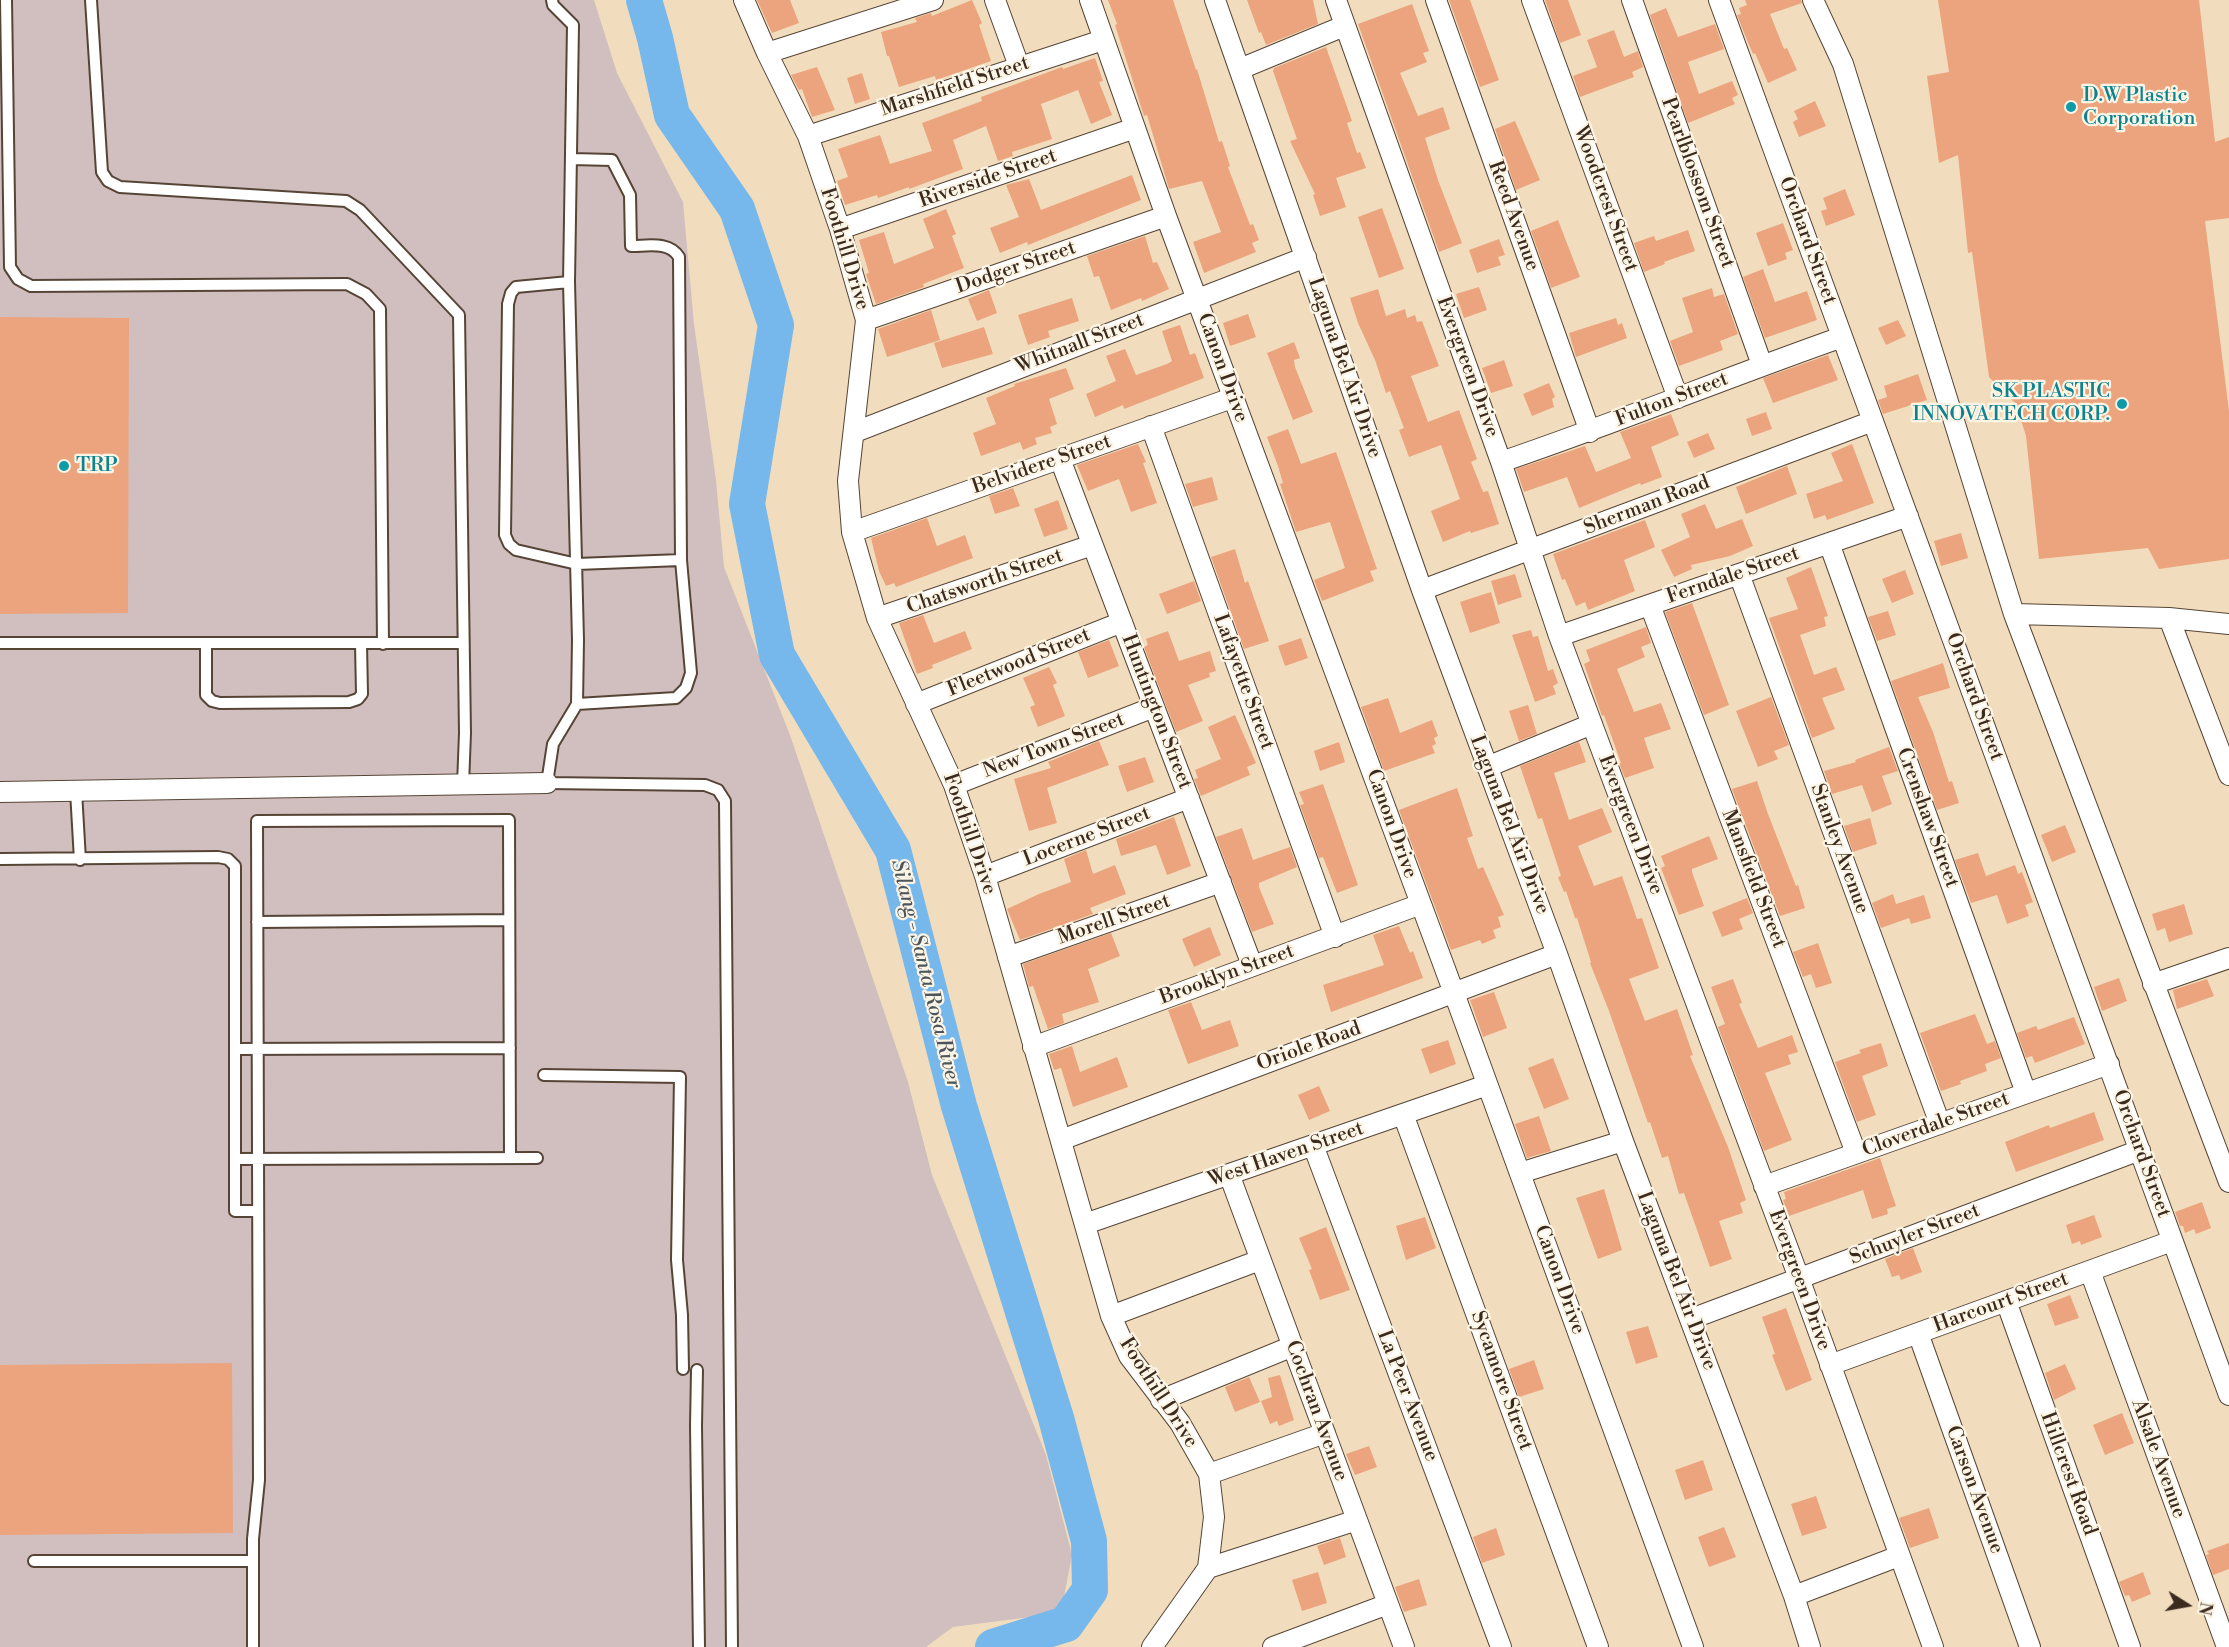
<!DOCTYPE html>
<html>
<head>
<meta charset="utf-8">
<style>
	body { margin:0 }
	#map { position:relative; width:2229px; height:1647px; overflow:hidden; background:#f1ddbd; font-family:"Libre Bodoni",serif }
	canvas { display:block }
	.north { position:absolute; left:2157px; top:1575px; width:60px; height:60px; -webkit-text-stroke:4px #fcf5e5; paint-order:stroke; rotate:101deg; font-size:16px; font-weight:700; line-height:24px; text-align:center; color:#3b2a1e }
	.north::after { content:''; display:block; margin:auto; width:21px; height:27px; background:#3b2a1e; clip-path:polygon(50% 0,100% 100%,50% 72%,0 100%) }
</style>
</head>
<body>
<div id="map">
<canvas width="2229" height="1647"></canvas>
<div class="north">N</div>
</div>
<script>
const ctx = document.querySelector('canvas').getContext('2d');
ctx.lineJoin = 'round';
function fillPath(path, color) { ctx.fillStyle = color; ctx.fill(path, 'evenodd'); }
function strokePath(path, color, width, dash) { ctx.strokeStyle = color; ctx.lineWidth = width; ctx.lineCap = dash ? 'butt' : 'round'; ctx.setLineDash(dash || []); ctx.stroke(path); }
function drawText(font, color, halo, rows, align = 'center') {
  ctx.font = font + ' "Libre Bodoni",serif'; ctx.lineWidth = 4.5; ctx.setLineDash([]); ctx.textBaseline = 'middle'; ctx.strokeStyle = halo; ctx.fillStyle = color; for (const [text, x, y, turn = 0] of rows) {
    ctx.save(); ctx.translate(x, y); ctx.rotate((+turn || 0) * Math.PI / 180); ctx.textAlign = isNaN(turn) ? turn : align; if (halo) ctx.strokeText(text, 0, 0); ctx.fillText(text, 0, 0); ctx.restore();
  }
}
const industrial = new Path2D(`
	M0,0H594L617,73L683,202L694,324L716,480L724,567L790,735L908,1082L932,1175L1046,1455L1072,1555L1061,1613L953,1627L926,1647H0Z`);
const river = new Path2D(`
	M644,0L655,38L672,115L737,209L776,325L747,504L777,655L893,850L959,1106L1056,1418L1089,1541L1090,1590L1066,1624L993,1647`);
const building = new Path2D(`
	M757,0H790L799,23L772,33Z
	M972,0L982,23L979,25L991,61L936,80L935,76L899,87L889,56H887L881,32L917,22L915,18L931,13L932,16Z
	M1108,0H1173L1196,70L1197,69L1219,142L1222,141L1230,166L1228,167L1250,225L1253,224L1259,240L1252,243L1256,252L1204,273L1193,242L1221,232L1202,181L1169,189L1147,115L1144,116L1115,25L1117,24Z
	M1247,0H1313L1318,24L1266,45L1261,32L1259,33Z
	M1449,0H1470L1499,80L1480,87Z
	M1545,0H1568L1581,35L1560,43Z
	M1745,0H1801L1802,3L1770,14L1784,49L1787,48L1797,70L1768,83L1755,53L1753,54L1747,40L1737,15L1741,14L1739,8L1747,5Z
	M1938,0H2199L2215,142L2229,137V218L2205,221L2229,411V559L2159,569L2148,548L2039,559L2026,436L2016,404L1989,377L1972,252L1968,253L1958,155L1939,163L1927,76L1949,72Z
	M1412,4L1429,51L1423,53L1427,62L1400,73L1418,116L1443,107L1450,129L1425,138L1438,180L1462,243L1439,252L1358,24Z
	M1666,8L1678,37L1715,24L1724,49L1688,62L1699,94L1732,81L1738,95L1732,98L1735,104L1688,123L1650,15Z
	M1614,30L1624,57L1638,51L1643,67L1632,72L1634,77L1580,97L1573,76L1597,67L1587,40Z
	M1326,47L1352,121L1347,123L1357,153L1360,152L1366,168L1336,178L1346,207L1320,216L1313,195L1315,194L1290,141L1297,139L1273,71L1274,68Z
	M1095,58L1103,81L1099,82L1112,115L1091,124L1078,90L1041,104L1052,139L1012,152L1013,156L998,161L986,126L953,140L963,169L909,189V187L878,198L877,195L845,205L837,181L848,177L838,149L880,135L890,164L932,151L922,123L982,101L981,97L1062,67L1063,69Z
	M817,67L835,110L812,117L802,89L799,90L791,75Z
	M862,73L870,99L855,104L847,78Z
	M1815,101L1826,126L1799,137L1793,122L1798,119L1794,111Z
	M1515,121L1540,180L1516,190L1495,129Z
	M1132,175L1141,200L1028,245L1027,242L1000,253L990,228L1019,217L1006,185L1029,179L1041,210Z
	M1845,189L1855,215L1826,226L1821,211L1827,209L1823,198Z
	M1382,208L1404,269L1379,278L1358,217Z
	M946,209L956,234L952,236L964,268L923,284L924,287L876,304L866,274L869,273L859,240L884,232L894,264L934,248L923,219Z
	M1558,220L1580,277L1551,288L1531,231Z
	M1783,223L1793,250L1785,253L1787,259L1768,266L1756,233Z
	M1688,230L1695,251L1664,262L1665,264L1644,272L1634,243L1654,236L1656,241Z
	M1145,236L1153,263L1157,262L1169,289L1142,301L1141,298L1111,310L1099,276L1094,277L1087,256Z
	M1499,239L1505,255L1498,257L1501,265L1477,273L1469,250Z
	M1763,269L1775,302L1807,291L1817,320L1765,338L1743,277Z
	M1479,287L1487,310L1464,318L1456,294Z
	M1712,288L1714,297L1724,294L1738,334L1720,341L1723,350L1679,366L1670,341L1693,332L1682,298Z
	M1378,289L1386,316L1405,309L1407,318L1415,315L1417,322L1422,321L1439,366L1411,376L1428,422L1459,410L1477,459L1471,462L1483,492L1488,491L1499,524L1471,533L1470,531L1443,542L1431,511L1460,499L1441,445L1409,457L1399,430L1404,428L1390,391L1386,393L1375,360L1358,323L1350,298Z
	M989,290L997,313L977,321L968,299Z
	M1072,298L1079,321L1048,331L1050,337L1028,345L1018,315Z
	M931,310L940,340L887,357L878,329Z
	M1248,314L1256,337L1230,346L1223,323Z
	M0,317L129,318L128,613L0,614Z
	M1616,318L1618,325L1622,323L1627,338L1576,357L1569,333Z
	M1898,320L1906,336L1886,345L1878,328Z
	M1180,325L1190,355L1195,353L1204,378L1124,409L1123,405L1095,417L1086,394L1116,381L1106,356L1125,349L1136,375L1167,364L1172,361L1162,331Z
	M984,327L993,354L942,368L934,343Z
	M1294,342L1300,358L1294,360L1295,367L1313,412L1293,420L1267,353Z
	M1828,355L1838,380L1773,403L1763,378Z
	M1504,360L1513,386L1491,393L1482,368Z
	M1066,368L1074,389L1049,399L1057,424L1050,427L1052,433L1035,438L1037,444L1023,450L1020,442L981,456L973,433L996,424L986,398L1015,386L1014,384Z
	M1918,374L1927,400L1883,414L1878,400L1887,397L1884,386Z
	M1549,383L1555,397L1552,399L1554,407L1532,416L1523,394Z
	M1766,412L1772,429L1752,436L1746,419Z
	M1671,414L1679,435L1651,447L1662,477L1641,485L1640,483L1579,508L1567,477L1524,492L1516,469L1585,446L1596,472L1631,458L1620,432Z
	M1288,429L1301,464L1336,452L1377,569L1370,571L1374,581L1322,601L1314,580L1345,568L1330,522L1296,532L1280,484L1283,483L1278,466L1267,437Z
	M1708,433L1715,449L1694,458L1687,442Z
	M1138,444L1146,462L1143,463L1157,503L1131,512L1119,479L1088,491L1077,465Z
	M1852,444L1874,503L1827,520L1825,515L1814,519L1806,494L1843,481L1831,453Z
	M1787,466L1797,494L1746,514L1736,487Z
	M1212,477L1218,500L1193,507L1185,484Z
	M1013,488L1020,506L995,514L989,496Z
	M1058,500L1068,529L1044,537L1034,509Z
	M1705,504L1716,529L1742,519L1753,546L1730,556L1691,565L1692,569L1674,577L1661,550L1690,537L1681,514Z
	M927,518L937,546L965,535L973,558L896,587L894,583L886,586L879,571L871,538Z
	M1645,520L1655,547L1624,560L1635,591L1588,610L1585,602L1576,606L1565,579L1562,580L1553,554Z
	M1961,533L1968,558L1941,566L1934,541Z
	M1235,549L1245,583L1248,581L1269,641L1244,649L1211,557Z
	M1811,567L1828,616L1824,617L1826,626L1800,635L1814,675L1836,667L1845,690L1822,698L1835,729L1812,738L1769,618L1798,609L1786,578Z
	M1905,570L1914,594L1892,603L1882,579Z
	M1515,574L1522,597L1498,605L1491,581Z
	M1194,581L1201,601L1167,614L1159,594Z
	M1491,592L1500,623L1470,633L1460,602Z
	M1692,603L1729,705L1704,715L1665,612Z
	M1888,611L1896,635L1877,641L1868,617Z
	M923,615L934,643L965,631L972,649L932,665L933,668L917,674L899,623Z
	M1646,627L1651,643L1641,647L1645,657L1617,669L1634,712L1661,703L1671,729L1644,738L1654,768L1625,778L1619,763H1621L1604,715L1602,716L1584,664L1590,661L1586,650Z
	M1531,630L1533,637L1538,636L1548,671L1553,669L1558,683L1553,686L1556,694L1535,702L1512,635Z
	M1168,631L1179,661L1210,651L1216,671L1209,673L1210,677L1188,685L1203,721L1176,732L1144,647L1148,645L1146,639Z
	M1301,638L1308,658L1285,666L1278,646Z
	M1109,640L1119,666L1088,678L1078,652Z
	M1943,663L1950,688L1918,697L1933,732L1949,782L1952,781L1959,803L1937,810L1891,681Z
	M1049,667L1057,683L1053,685L1065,716L1038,727L1030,707L1035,705L1023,678Z
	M1771,697L1789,745L1774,751L1778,759L1758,767L1736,711Z
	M1388,698L1400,733L1432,720L1438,736L1434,738L1436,744L1432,746L1435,753L1384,771L1361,707Z
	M1528,705L1537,734L1519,741L1509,711Z
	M1235,715L1256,763L1247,767L1250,775L1201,796L1194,779L1198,778L1195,770L1221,759L1208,727Z
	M1099,741L1109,765L1047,788L1057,823L1029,831L1014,779L1051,768L1048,762Z
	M1339,742L1345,762L1320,771L1314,751Z
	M1579,742L1586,762L1554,773L1569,820L1602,808L1612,832L1578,846L1594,886L1622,876L1637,919L1642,918L1659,968L1629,979L1645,1021L1677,1009L1693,1055L1690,1056L1728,1147L1746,1200L1740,1203L1743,1213L1719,1221L1732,1259L1710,1267L1684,1193L1679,1194L1668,1156L1662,1158L1650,1122L1648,1123L1609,1011L1590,963L1591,962L1577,918H1575L1566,891L1564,892L1558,877L1561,876L1542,818L1538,819L1520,766Z
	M1889,747L1898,771L1882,776L1892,804L1872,812L1862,785L1832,794L1824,771L1856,762L1855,760Z
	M1145,757L1154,782L1127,792L1118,766Z
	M1757,781L1768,814L1796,886L1798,885L1805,908L1780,916L1732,789Z
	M1323,784L1358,885L1337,893L1323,857L1319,858L1300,805L1304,804L1299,792Z
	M1457,788L1473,836L1467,838L1478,869L1483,867L1504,915L1498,917L1501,927L1493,930L1496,938L1482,944L1480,940L1451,950L1399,810Z
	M1174,817L1191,866L1167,875L1156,845L1121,856L1116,839Z
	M1870,818L1877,844L1853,852L1844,826Z
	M2065,825L2076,852L2052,862L2041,835Z
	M1242,828L1253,860L1290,847L1297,867L1259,883V887L1274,924L1252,932L1216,837Z
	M1709,836L1718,859L1692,869V872L1704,906L1679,915L1661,868L1665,866L1661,856Z
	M1086,850L1093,874L1115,865L1126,894L1090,908L1093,914L1020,940L1007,909L1039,894L1071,882L1064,859Z
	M1978,853L1986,876L2015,865L2018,874L2022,872L2033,902L2025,905L2029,916L2007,924L1997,895L1971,903L1955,860Z
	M1893,894L1896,904L1924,895L1931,918L1911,924L1909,918L1881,928L1872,903Z
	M1747,898L1753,913L1739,919L1743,929L1722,937L1712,912Z
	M2184,904L2193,934L2169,942L2165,928L2157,931L2152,914Z
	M1399,926L1410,953L1413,951L1423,978L1331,1012L1323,985L1384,965L1373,935Z
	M1210,927L1221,955L1194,967L1182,939Z
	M1111,933L1120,956L1088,969L1099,1002L1062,1014L1064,1023L1048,1029L1033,986L1029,987L1023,964Z
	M1818,943L1832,983L1816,988L1811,974L1803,977L1793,952Z
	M2119,978L2127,1001L2102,1011L2094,987Z
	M1733,979L1742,1003L1739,1004L1758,1048L1792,1035L1798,1052L1788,1055L1791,1064L1765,1073L1792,1140L1764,1151L1718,1027L1725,1024L1711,987Z
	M2207,979L2214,996L2177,1009L2173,990Z
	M1494,992L1507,1028L1483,1037L1470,1000Z
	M1191,1002L1202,1030L1230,1020L1239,1046L1188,1064L1168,1010Z
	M1975,1014L1987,1044L1995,1041L2001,1058L1985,1064L1987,1071L1960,1081L1961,1084L1941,1091L1920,1033Z
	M2074,1017L2085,1044L2035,1063L2032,1056L2026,1058L2017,1033L2036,1026L2038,1030Z
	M1448,1040L1456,1064L1430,1074L1421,1049Z
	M1881,1043L1888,1066L1862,1076L1876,1115L1857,1122L1835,1062L1861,1053L1859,1050Z
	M1072,1046L1080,1072L1117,1057L1128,1087L1073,1107L1061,1068L1054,1070L1049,1054Z
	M1553,1058L1569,1099L1544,1109L1528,1068Z
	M1319,1086L1330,1111L1309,1120L1298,1095Z
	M2094,1112L2104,1140L2016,1172L2005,1142L2049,1125L2050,1128Z
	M1539,1116L1551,1151L1527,1158L1515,1124Z
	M1880,1158L1896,1206L1887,1209L1888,1214L1872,1219L1863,1190L1789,1216L1783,1200L1786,1199L1784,1192Z
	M1604,1189L1622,1250L1598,1259L1576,1198Z
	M2202,1202L2211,1228L2196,1234L2194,1229L2185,1233L2183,1226H2180L2175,1212Z
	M2094,1215L2102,1237L2081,1245L2080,1241L2072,1244L2066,1225Z
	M1425,1217L1436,1248L1406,1260L1396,1226Z
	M1326,1227L1350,1290L1320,1300L1309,1270L1312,1269L1299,1238Z
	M1913,1248L1922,1272L1901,1280L1899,1275L1892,1277L1885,1259Z
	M2070,1295L2079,1318L2055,1326L2047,1304Z
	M1786,1308L1812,1380L1786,1391L1772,1355L1775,1354L1762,1317Z
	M1648,1326L1658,1357L1636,1364L1626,1332Z
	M1534,1360L1544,1389L1519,1397L1509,1369Z
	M232,1363L233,1533L0,1535V1365Z
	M2065,1364L2076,1389L2054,1400L2045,1373Z
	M1280,1375L1294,1420L1279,1426L1277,1421L1270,1424L1261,1401L1272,1397L1268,1378Z
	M1249,1377L1260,1402L1235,1412L1225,1387Z
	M2122,1413L2134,1443L2105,1455L2093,1425Z
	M1369,1446L1377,1467L1355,1475L1346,1454Z
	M1703,1460L1713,1490L1685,1500L1675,1470Z
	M1816,1496L1827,1528L1802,1536L1791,1504Z
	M1929,1508L1939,1538L1910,1548L1899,1518Z
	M1724,1527L1736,1557L1709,1567L1698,1537Z
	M1496,1528L1505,1555L1482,1563L1473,1537Z
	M1340,1538L1346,1557L1324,1565L1317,1546Z
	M2229,1543V1569L2213,1575L2206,1555L2209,1554L2207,1551Z
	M1318,1572L1327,1603L1302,1611L1292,1580Z
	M2143,1572L2151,1594L2132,1602L2129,1595L2125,1596L2119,1582Z
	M1419,1579L1427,1605L1404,1612L1395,1587Z`);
const service = new Path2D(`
	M6,0L10,267L18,279L31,286L347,284L366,294L380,309L383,644
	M91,0L102,172L108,181L120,187L346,201L360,210L459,315L465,733L463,785
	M552,0L553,5L573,25L569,282L578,640L577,704L553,744L547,783L705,785L718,790L725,801L732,1647
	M572,159L612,160L630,195L631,246C648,246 669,241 679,257L681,560L691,673L686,688L676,698L577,704
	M569,282L516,287L511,293L508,304L505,535L509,544L516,550L577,564L681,560
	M0,643H463
	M206,644V695L212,701L220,703L349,702L358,699L362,694L361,644
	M76,791L80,860
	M0,859L218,857L228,859L235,866V1211H258
	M257,922L509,920
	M235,1049L510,1048
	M544,1075L680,1077L677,1260L682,1315L683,1369
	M235,1159L537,1158
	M697,1370L696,1426L699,1647
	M34,1561H253
	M253,1647V1539L259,1480L257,821L509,820L510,1158`);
const minor = new Path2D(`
	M744,0L767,53L808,136L840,229L866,320L848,481L852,532L877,618L954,785L985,876L1111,1316L1129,1356L1180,1423L1209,1474L1214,1517L1208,1568L1152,1647
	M995,0L1019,66
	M1090,0L1166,216L1454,993L1693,1647
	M1215,0L1422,590L1557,954L1623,1141L1794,1596L1810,1647
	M1336,0L1501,462L1559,636L1799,1278L1933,1647
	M1436,0L1590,432
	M1532,0L1678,398
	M1632,0L1762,365
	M1719,0L2229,1395
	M1813,0L1843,64L2014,614L2229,1182
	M767,53L933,0
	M1240,69L1344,26
	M808,136L1103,40
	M840,229L1135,128
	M866,320L1166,216
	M1151,426L1335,937
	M855,432L1306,257
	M1060,459L1252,965
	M1501,462C1616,423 1728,377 1842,337
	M852,532L1232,398
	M1829,543L2026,1093
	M1739,574L1940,1124
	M1422,590L1873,421
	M1650,605L1856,1153
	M2014,614L2169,618L2229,624
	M877,618L1092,545
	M2169,618L2229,775
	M1559,636L1908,516
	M916,704L1122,622
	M1487,767L1592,724
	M954,785L1154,707
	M0,792L547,783
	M985,876L1189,798
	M1008,957L1221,882
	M2153,984L2229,958
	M1033,1047L1421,904
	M1403,1114L1598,1647
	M1061,1140L1557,954
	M1313,1145L1501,1647
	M1520,1173L1623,1141
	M1229,1174L1404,1647
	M1764,1186L2109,1064
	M1085,1224L1487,1085
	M2090,1271L2227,1647
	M2006,1301L2130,1647
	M1111,1316L1260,1260
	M1691,1319L2140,1150
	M1918,1333L2030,1647
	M1830,1365L2172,1241
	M1161,1400L1293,1346
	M1209,1474L1325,1433
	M1208,1568L1357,1520
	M1794,1596L1899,1556
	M1273,1647L1388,1604`);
const markers = [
	[2071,107,6,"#0f9aa8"],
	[2122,404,6,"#0f9aa8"],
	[64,466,6,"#0f9aa8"]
];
const streetNames = [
	["Marshfield Street",955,87,-18],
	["Riverside Street",988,179,-19],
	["Pearlblossom Street",1697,183,70],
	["Woodcrest Street",1605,199,70],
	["Reed Avenue",1513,216,70],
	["Orchard Street",1807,241,70],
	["Foothill Drive",844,249,73],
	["Dodger Street",1016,268,-19],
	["Whitnall Street",1080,344,-21],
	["Evergreen Drive",1467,367,70],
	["Canon Drive",1222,368,70],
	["Laguna Bel Air Drive",1344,368,71],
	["Fulton Street",1672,400,-21],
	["Belvidere Street",1042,465,-19],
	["Sherman Road",1647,506,-21],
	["Ferndale Street",1733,576,-19],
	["Chatsworth Street",985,582,-19],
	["Fleetwood Street",1019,663,-22],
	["Lafayette Street",1243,682,70],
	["Orchard Street",1974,697,70],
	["Huntington Street",1156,712,69],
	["New Town Street",1054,746,-21],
	["Crenshaw Street",1927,818,70],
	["Canon Drive",1391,824,70],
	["Laguna Bel Air Drive",1509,825,69],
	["Evergreen Drive",1630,825,69],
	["Foothill Drive",969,834,71],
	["Locerne Street",1087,837,-21],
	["Stanley Avenue",1839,849,70],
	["Mansfield Street",1753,879,69],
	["Morell Street",1114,920,-19],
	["Brooklyn Street",1227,975,-20],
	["Oriole Road",1309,1047,-20],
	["Cloverdale Street",1936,1125,-20],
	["Orchard Street",2141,1154,70],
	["West Haven Street",1286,1155,-19],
	["Schuyler Street",1915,1235,-21],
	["Canon Drive",1559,1280,70],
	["Evergreen Drive",1799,1280,70],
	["Laguna Bel Air Drive",1676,1281,69],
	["Harcourt Street",2001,1303,-20],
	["Sycamore Street",1501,1381,70],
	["Foothill Drive",1158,1393,57],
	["La Peer Avenue",1407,1396,69],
	["Cochran Avenue",1316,1411,70],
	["Alsale Avenue",2158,1459,70],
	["Hillcrest Road",2068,1474,70],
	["Carson Avenue",1974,1490,70]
];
const cultureNames = [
	["D.W Plastic",2083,96],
	["Corporation",2083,119],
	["SK PLASTIC",2110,392,"right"],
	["INNOVATECH CORP.",2110,415,"right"],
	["TRP",76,466]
];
const waterNames = [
	["Silang - Santa Rosa River",925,974,76]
];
fillPath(industrial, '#d1bfbf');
strokePath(river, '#76b8eb', 36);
fillPath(building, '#eba47d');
strokePath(service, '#564536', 14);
strokePath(minor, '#564536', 22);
strokePath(service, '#fff', 10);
strokePath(minor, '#fff', 20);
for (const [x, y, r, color] of markers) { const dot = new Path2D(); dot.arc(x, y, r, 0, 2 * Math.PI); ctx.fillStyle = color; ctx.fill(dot); strokePath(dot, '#fcf5e5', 2); }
drawText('20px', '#3b2a1e', '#fcf5e5', streetNames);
drawText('20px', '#0d838f', '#fcf5e5', cultureNames, 'left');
drawText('italic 21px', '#4d555c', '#fcf5e5', waterNames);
</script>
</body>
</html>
